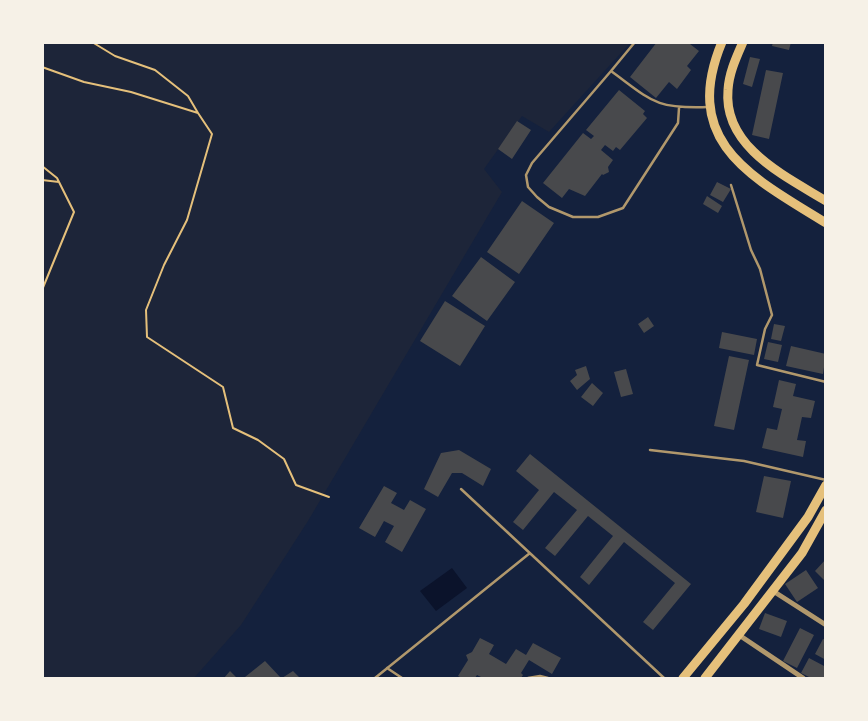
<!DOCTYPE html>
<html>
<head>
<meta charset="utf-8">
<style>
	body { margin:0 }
	#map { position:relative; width:868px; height:721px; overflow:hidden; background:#14213d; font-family:"Roboto Condensed",sans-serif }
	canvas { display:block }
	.frame { position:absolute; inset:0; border:44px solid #f6f1e7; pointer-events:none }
</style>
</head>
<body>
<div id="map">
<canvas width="868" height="721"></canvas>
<div class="frame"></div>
</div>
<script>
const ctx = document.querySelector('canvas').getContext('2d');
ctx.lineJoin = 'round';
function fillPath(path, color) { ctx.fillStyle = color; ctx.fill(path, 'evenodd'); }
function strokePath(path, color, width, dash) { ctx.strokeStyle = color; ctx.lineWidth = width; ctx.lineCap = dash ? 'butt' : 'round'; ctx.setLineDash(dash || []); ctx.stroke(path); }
const green = new Path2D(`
	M42,43H630L549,132L522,116L484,169L502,192L308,521L241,625L194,678H43Z`);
const water = new Path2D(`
	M452,568L467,588L436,611L420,591Z`);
const building = new Path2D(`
	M657,42H692L690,44L699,51L687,66L691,70L677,89L669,82L656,98L630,77Z
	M773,42H791L789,50L772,46Z
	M750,57L760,59L752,87L743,84Z
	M766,70L783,73L769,139L752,135Z
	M619,90L645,111L643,114L647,118L620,150L616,147L613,151L605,145L601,150L613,160L608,167L609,172L603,175L602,174L585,196L569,189L562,198L543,183L583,133L591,139L594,136L586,130Z
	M517,121L531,130L512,159L498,149Z
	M717,182L731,189L723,202L710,195Z
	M707,196L722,206L718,213L703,204Z
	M522,201L554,223L519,274L487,252Z
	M481,257L515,282L487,321L452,296Z
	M445,301L485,326L460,366L420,341Z
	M648,317L654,326L644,333L638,324Z
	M774,324L785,326L781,341L771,339Z
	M722,332L757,339L754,355L719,348Z
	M768,342L782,345L778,362L764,359Z
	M791,346L826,354L823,374L786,366Z
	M729,356L749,360L734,430L714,426Z
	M586,366L590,379L577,390L570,381L577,375L575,370Z
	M626,369L633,394L621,397L614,372Z
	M779,380L796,384L793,396L815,401L811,418L802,417L797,440L806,441L803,457L762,448L767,428L777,430L782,409L773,407Z
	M592,383L603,393L593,406L581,397Z
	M459,450L491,469L483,486L462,473H452L438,497L424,489L441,453Z
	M530,454L691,584L653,630L643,622L675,583L624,542L589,585L580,577L613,536L588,516L555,556L545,548L577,510L554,492L523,530L513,522L539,490L516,471Z
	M764,476L791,481L783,518L756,512Z
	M384,486L397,493L391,503L404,510L410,500L426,509L402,552L385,542L394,526L384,521L375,537L359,528Z
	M826,559V582L815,571Z
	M806,570L818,588L797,602L785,584Z
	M765,613L787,621L781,637L759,629Z
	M800,628L814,635L797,668L783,661Z
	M480,638L494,645L489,654L506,664L516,649L526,655L533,643L561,658L552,674L529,660L521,673L523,675L521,678H483L477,675L475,678H462L458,676L468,660L466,655L472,652Z
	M823,639L826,640V660L815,654Z
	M809,658L826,667V678H811L801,673Z
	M265,661L281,678L245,677Z
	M230,671L237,678H224Z
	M293,671L300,678H282Z`);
const path = new Path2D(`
	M92,42L115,56L155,70L188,96L198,113
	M42,67L84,82L131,92L198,113L212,134L187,220L164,265L146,310L147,337L223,387L233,428L258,440L284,459L296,485L329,497
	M42,166L57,178L74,212L42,290
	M42,180L59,182`);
const service = new Path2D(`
	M635,42L611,71C652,101 655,109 708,107
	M611,71L532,163L526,175L528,187L537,197L549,207L573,217H598L623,208L678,123L679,108
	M731,185L751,250L760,269L772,315L765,329L757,365L826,382
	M650,450L744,461L826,480
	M461,489L664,678
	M387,668L402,678
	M375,678L530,553
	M528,678L540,676L548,678`);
const minor = new Path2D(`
	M773,591L826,625
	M739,635L803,678`);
const primary = new Path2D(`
	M722,42C680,143 752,177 826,223
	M743,42C736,58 729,73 728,90C723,147 785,176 826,201
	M683,678L744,604L808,517L826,485
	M705,678L802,553L826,510`);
fillPath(green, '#1d2539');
fillPath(water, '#0b132b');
fillPath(building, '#48494c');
strokePath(path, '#e5c07b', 2);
strokePath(service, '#b1986c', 2.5);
strokePath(minor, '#b1986c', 5);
strokePath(primary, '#e5c07b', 9);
</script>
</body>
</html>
